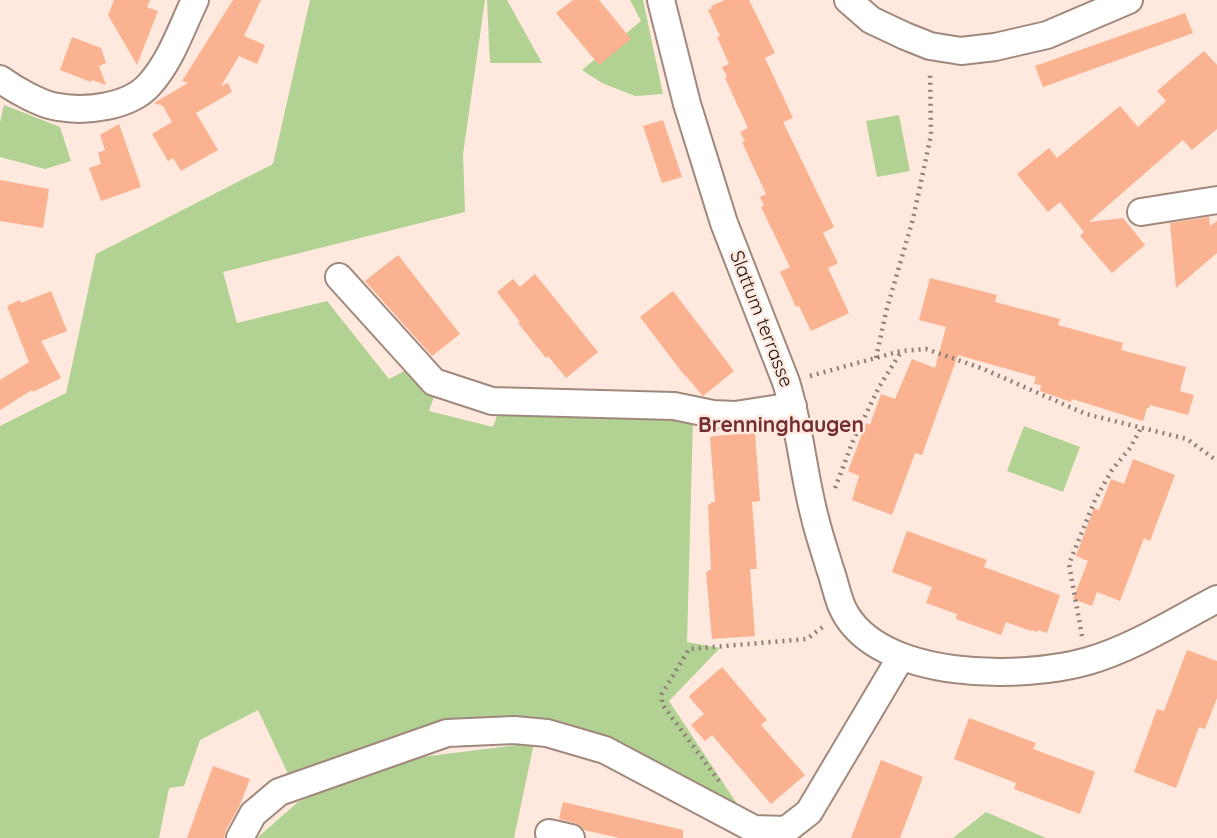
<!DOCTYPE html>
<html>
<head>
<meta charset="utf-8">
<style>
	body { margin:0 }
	canvas { display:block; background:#ffe8dd }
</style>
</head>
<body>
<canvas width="1217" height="838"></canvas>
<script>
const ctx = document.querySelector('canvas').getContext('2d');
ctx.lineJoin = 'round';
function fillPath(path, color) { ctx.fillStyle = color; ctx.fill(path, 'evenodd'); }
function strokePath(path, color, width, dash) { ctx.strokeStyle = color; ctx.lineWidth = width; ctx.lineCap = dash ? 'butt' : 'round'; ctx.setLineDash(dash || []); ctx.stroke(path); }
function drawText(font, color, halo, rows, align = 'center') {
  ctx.font = font + ' Quicksand,sans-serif'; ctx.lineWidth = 5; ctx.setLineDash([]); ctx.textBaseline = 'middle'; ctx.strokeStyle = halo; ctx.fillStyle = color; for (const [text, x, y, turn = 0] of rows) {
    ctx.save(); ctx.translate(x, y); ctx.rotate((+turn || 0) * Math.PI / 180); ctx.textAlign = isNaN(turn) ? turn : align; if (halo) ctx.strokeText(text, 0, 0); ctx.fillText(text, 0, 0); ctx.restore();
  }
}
const green = new Path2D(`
	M310,0H485L463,154L465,212L223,272L237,323L327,301L389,379L408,369L436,391L429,411L493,427L500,407L693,418L687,642L720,648L669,701L749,822L607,741L444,725L288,774L258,710L200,740L184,786L169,788L159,838H0V426L66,393L96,254L273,164Z
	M487,0H507L542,63H490Z
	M630,0H643L663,94L635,96L602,83L582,70L641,21Z
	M4,105L60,127L71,161L45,169L0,157V122Z
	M899,115L910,171L877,177L866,121Z
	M1024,426L1080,447L1063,492L1007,471Z
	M534,743L514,838H257L298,802L369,770L429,756Z
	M986,812L1046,838H953Z`);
const building = new Path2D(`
	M114,0H150L147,7L158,11L137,65L108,15Z
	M233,0H261L244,36L265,45L257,64L239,56L221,86L228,83L232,92L196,113L218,150L181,171L173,158L168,161L152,134L172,122L163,106L154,103L188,83L182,81Z
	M573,0H599L631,39L599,65L556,13Z
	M725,0H749L753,8L775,53L765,58L793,118L783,122L834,227L823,233L838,263L828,268L849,313L811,331L799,306L796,307L780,272L790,267L761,207L764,206L760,197L766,194L742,142L745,141L740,132L748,128L725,78L727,77L722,67L729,64L717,37L720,36L708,10L712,8L711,6Z
	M1185,13L1193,33L1043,87L1035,66Z
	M72,37L101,48L106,63L99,66L106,85L92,80L91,82L60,70Z
	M1204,51L1217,65V129L1192,150L1183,140L1089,222L1123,218L1145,245L1112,273L1080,236L1084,232L1060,202L1048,212L1017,174L1049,148L1057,158L1120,106L1138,127L1166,101L1157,91Z
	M663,120L682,177L662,183L643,126Z
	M119,124L141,187L101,201L89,168L101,164L98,153L105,150L100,135Z
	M0,180L49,189L43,228L0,221Z
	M1209,217L1210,226L1217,221V253L1176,288L1170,223Z
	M398,255L460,334L432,356L365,281Z
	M535,274L598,352L566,378L548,356L546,358L518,323L520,322L497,292L513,279L520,287Z
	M930,278L997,295L995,302L1060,319L1058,325L1123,343L1121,350L1186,367L1180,391L1194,395L1188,415L1150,405L1149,408H1147L1143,421L1072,399L1071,402L1040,391L1041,385L1034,384L1036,377L958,355L922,455L915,453L892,515L852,500L859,476L848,471L866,423L870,425L881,394L895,399L912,359L935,368L946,327L919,320Z
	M51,291L67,331L41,341L61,378L33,392L32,390L0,410V380L29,362L7,306L20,300L21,303Z
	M673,291L734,371L703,396L685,375H684L640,317Z
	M755,433L760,501L752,502L757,569H750L755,636L712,639L706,572H708V570H711L708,505L711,504V502H715L710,437H713V436Z
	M1133,459L1175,475L1150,541L1144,538L1120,601L1097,592L1092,606L1073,599L1088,561L1076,556L1094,508L1099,510L1111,479L1124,484Z
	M907,531L987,560L984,567L1060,595L1047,633L1038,630L1037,632L1031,630V631L1006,622L1001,635L956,619L957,614L926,603L932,587L892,572Z
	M1187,650L1217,661V698L1205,729L1199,727L1176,788L1134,772L1157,709L1164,711Z
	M722,667L767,720L761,725L805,775L771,804L712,735L705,741L691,725L704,714L689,697L690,695Z
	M969,718L1036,743L1033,749L1095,772L1080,814L1014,789L1016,783L954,759Z
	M881,760L923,777L900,838H851Z
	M213,766L250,779L240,805L226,830L224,838H187Z
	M563,802L683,830V838H619L584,830L581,826L575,823L559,819Z`);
const path = new Path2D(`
	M876,358L886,312L913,219L931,135L930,71
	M810,376L901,351L926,349L981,368L1086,414L1187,439L1217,461
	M835,488L853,441L879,387L901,352
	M1082,636L1069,564L1095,500L1112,470L1130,448L1141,428
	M719,781L662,704V694L689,649L807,639L824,626`);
const minor = new Path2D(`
	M661,0L687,104L724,223L786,382C800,427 803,473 815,518C819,535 825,552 830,569C835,582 837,597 843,609C878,681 1023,680 1088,661C1133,648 1175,621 1217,599
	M848,0L871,20L905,36L930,46L961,51L995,47L1047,35L1129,0
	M0,79C14,89 41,105 58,107C86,112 129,107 149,85C171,61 181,29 195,0
	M1141,212L1217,200
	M339,277L434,382L492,401L674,406L713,414L735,415L793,406
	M549,833L571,838
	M240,838L253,814L279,792L447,733L514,730L547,733L605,750L754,829L786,830L809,812L901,657`);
const streetNames = [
	["Slattum terrasse",761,319,69]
];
const neighbourhoodNames = [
	["Brenninghaugen",781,426]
];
fillPath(green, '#b1d293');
fillPath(building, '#fab290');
strokePath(minor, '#a1887c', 30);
strokePath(path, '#8e7e76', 4.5, [2, 5]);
strokePath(minor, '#fff', 26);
drawText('19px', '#150c08', '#ffe8dd', streetNames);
drawText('bold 21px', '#752e36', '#ffe8dd', neighbourhoodNames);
</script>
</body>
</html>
